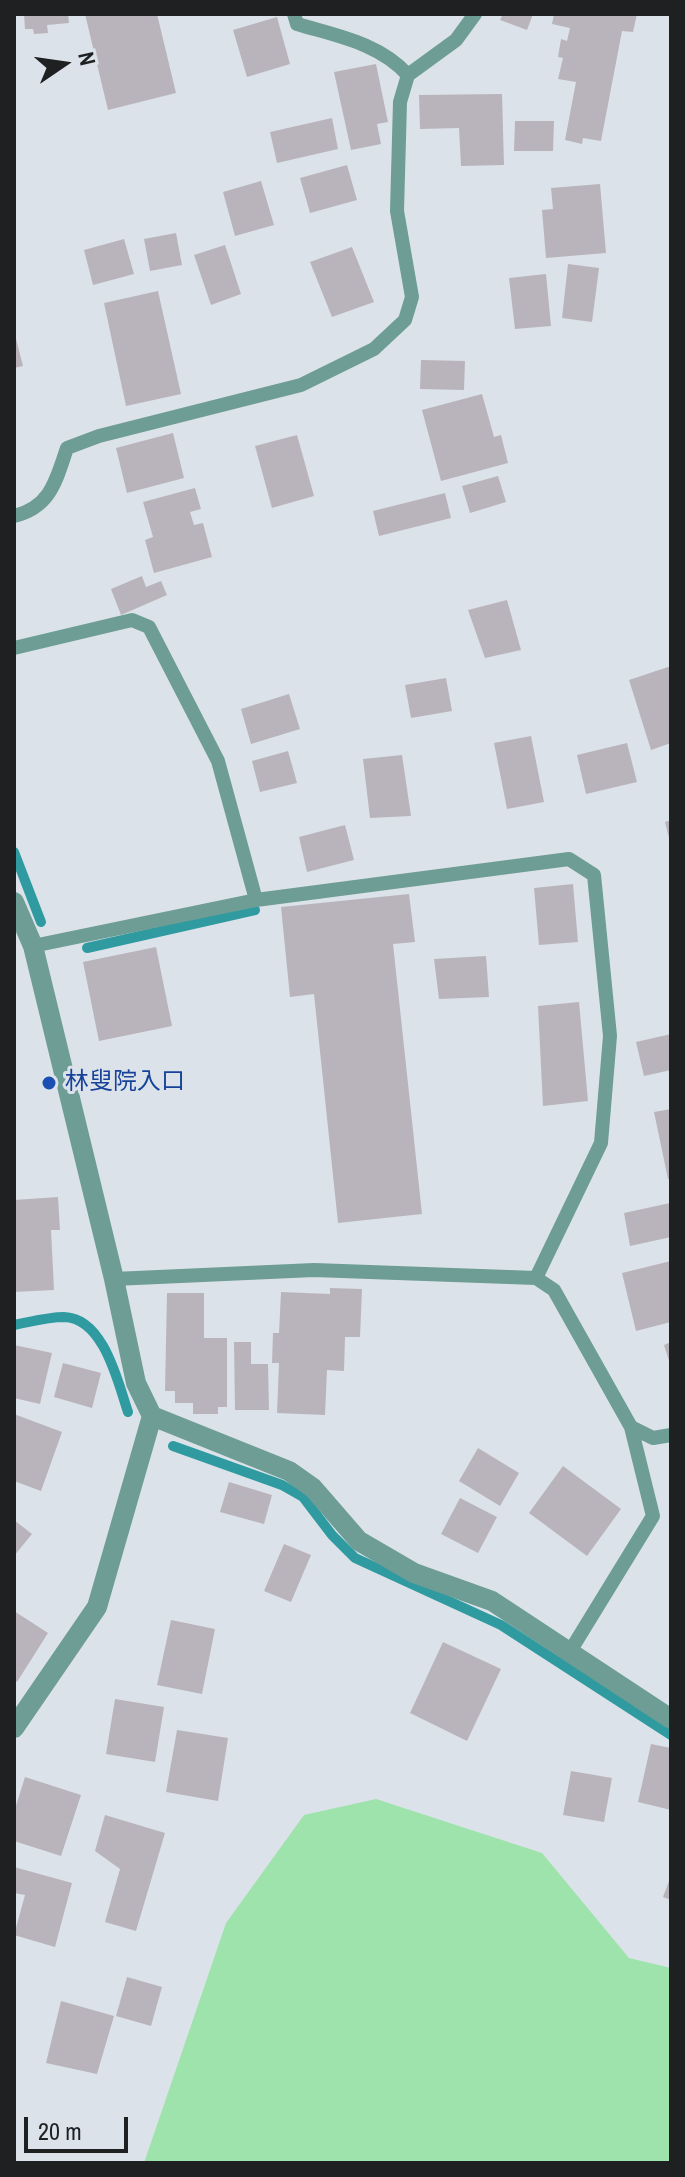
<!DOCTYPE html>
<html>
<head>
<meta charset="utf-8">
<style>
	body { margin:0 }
	#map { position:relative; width:685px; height:2177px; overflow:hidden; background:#dce2e9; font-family:"Archivo Narrow",sans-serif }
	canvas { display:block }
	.frame { position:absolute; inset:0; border:16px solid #1e2022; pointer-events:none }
	.north { position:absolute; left:24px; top:24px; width:80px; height:80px; -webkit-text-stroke:6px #dce2e9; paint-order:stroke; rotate:77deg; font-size:22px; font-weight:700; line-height:32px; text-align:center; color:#1e2022 }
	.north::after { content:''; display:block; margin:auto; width:28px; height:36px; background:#1e2022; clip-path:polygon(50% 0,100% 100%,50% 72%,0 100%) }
	.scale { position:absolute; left:24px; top:2117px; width:104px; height:36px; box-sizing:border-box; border:4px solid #1e2022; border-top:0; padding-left:10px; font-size:24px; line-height:28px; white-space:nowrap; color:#1e2022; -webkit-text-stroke:6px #dce2e9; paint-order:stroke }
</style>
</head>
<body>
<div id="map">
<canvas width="685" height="2177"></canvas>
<div class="frame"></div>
<div class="north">N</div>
<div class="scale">20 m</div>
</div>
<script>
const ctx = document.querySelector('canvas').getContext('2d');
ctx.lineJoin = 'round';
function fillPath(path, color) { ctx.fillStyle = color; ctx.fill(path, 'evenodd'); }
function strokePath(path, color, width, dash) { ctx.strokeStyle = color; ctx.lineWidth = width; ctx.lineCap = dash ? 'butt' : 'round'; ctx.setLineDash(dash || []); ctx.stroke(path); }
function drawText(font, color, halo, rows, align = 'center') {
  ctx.font = font + ' "Archivo Narrow","Noto Sans JP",sans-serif'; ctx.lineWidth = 6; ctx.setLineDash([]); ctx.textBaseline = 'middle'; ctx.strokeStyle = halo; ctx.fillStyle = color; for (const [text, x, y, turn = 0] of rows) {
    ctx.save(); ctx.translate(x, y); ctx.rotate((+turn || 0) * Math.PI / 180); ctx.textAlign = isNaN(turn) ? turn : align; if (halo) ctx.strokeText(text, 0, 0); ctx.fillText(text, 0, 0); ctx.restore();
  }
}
const green = new Path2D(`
	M376,1799L542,1853L629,1958L671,1968V2163H144L226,1923L304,1815Z`);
const stream = new Path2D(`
	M14,852L41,922
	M87,948L255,910
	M14,1325C30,1322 48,1317 64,1317C104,1318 118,1383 128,1412
	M173,1446L282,1485L303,1497L332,1535L355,1558L501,1625L671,1735`);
const building = new Path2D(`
	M24,14H68L69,23L47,25L48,33L34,34L33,29H25Z
	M85,14H157L176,93L108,110Z
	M503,14H533L527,30L500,20Z
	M554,14H637L633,32L622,31L601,141L583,138L582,144L565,140L576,82L558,79L563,58L558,57L561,39L567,41L570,28L552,24Z
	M277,17L290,64L247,77L233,30Z
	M376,64L388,122L377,124L381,144L351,150L334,72Z
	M502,94L504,165L461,166L459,128L420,129L419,95Z
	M332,118L338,149L277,163L270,132Z
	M515,121H554L553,151H514Z
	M347,165L357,200L310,213L300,178Z
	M261,181L274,225L235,236L223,192Z
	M600,184L606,253L546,258L542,210L553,209L551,188Z
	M176,233L182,265L150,271L144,239Z
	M124,239L134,274L93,285L84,250Z
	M225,245L241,294L211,305L194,255Z
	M352,247L374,302L332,317L310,262Z
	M568,264L599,268L592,322L562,318Z
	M546,274L551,326L515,329L509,278Z
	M158,291L181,394L126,406L104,303Z
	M14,331L23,366L14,368Z
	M421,360L465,361L464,390L420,389Z
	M482,394L494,437L501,435L508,463L441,481L422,410Z
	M173,433L184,478L127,493L116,448Z
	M297,435L314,496L272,508L255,446Z
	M498,476L506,502L470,513L462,486Z
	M195,488L201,509L190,512L194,525L203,523L212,557L154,573L145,540L153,537L143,502Z
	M445,493L451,518L379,536L373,511Z
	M142,576L146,587L161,581L167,595L121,615L111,589Z
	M507,600L521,650L485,658L468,610Z
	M671,666V743L651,750L629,680Z
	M446,678L452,711L411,718L405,685Z
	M289,694L300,729L251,744L241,709Z
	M531,736L544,802L507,809L494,743Z
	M627,743L637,782L586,794L577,755Z
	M288,751L297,783L260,792L252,761Z
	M402,755L411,816L370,818L363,759Z
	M671,820V842H670L665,822Z
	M345,825L354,860L307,872L299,837Z
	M573,884L578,942L539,945L534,888Z
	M409,894L415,942L393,944L422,1214L338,1223L314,994L290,997L281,907Z
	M156,947L172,1026L99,1041L83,962Z
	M486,956L489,997L439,999L434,959Z
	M579,1002L588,1101L543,1106L538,1006Z
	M671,1034V1070L644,1076L636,1042Z
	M671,1109V1179H668L654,1112Z
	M58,1197L60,1230H51L54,1290L14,1292V1200Z
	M670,1203L671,1237L630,1246L624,1213Z
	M671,1261V1322L636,1331L622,1273Z
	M330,1288L362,1289L360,1337H345L344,1371L327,1370L325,1415L277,1413L279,1363H272L273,1333H279L281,1292L330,1294Z
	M167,1293H204V1338H227V1407H218V1414H193V1403H175V1391H165Z
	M234,1342H251V1364H268L269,1410H235Z
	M671,1342V1364H670L664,1345Z
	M14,1345L52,1353L40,1404L14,1398Z
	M63,1363L101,1373L92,1408L54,1397Z
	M14,1414L62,1432L41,1491L14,1481Z
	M478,1448L519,1473L500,1506L459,1481Z
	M563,1466L621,1509L587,1556L529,1513Z
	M229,1482L272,1495L264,1524L220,1512Z
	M460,1498L497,1517L478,1553L441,1534Z
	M14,1520L32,1534L14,1556Z
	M284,1544L311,1555L291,1602L264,1591Z
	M14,1611L48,1633L17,1682L14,1680Z
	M171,1620L215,1629L202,1694L157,1685Z
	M443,1642L501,1669L467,1741L410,1713Z
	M115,1699L164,1707L155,1762L106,1754Z
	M177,1730L228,1738L218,1801L166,1792Z
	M651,1744L671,1748V1810L638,1802Z
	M571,1771L612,1778L604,1822L563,1815Z
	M25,1777L81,1795L61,1856L14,1841V1812Z
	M105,1815L165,1833L136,1931L105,1922L120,1869L95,1851Z
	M14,1867L72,1883L55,1947L14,1935L25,1895L14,1893Z
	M671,1876V1900L663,1897Z
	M127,1977L162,1987L151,2026L116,2016Z
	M61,2001L114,2016L97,2074L46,2063Z`);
const lane = new Path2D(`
	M408,75L456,40L475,14
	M14,516C51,507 56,480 67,448L99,436L301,385L374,349L405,320L412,297L397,211L400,102L408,75C379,43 337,36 297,24L294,14
	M14,648L132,620L149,627L218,761L256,900
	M33,946L256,900L569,859L594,875L610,1036L601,1143L536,1278
	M114,1279L314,1270L536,1278L554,1290L631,1427L653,1438L671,1435
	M569,1653L653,1516L631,1427`);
const street = new Path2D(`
	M14,902L33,946L114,1279L136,1383L152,1416L289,1471L313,1488L359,1541L414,1573L492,1601L671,1719
	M14,1728L97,1607L152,1416`);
const markers = [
	[49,1083,8,"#1a4fb4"]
];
const transitNames = [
	["林叟院入口",65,1083]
];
fillPath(green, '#9ee3ac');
strokePath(stream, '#2f9ba0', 10);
fillPath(building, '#b9b4bb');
strokePath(lane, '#6d9d94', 14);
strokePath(street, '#6d9d94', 20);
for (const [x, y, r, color] of markers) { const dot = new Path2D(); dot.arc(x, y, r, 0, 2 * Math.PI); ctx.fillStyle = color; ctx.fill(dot); strokePath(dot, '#dce2e9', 3); }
drawText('24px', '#164399', '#dce2e9', transitNames, 'left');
</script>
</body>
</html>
